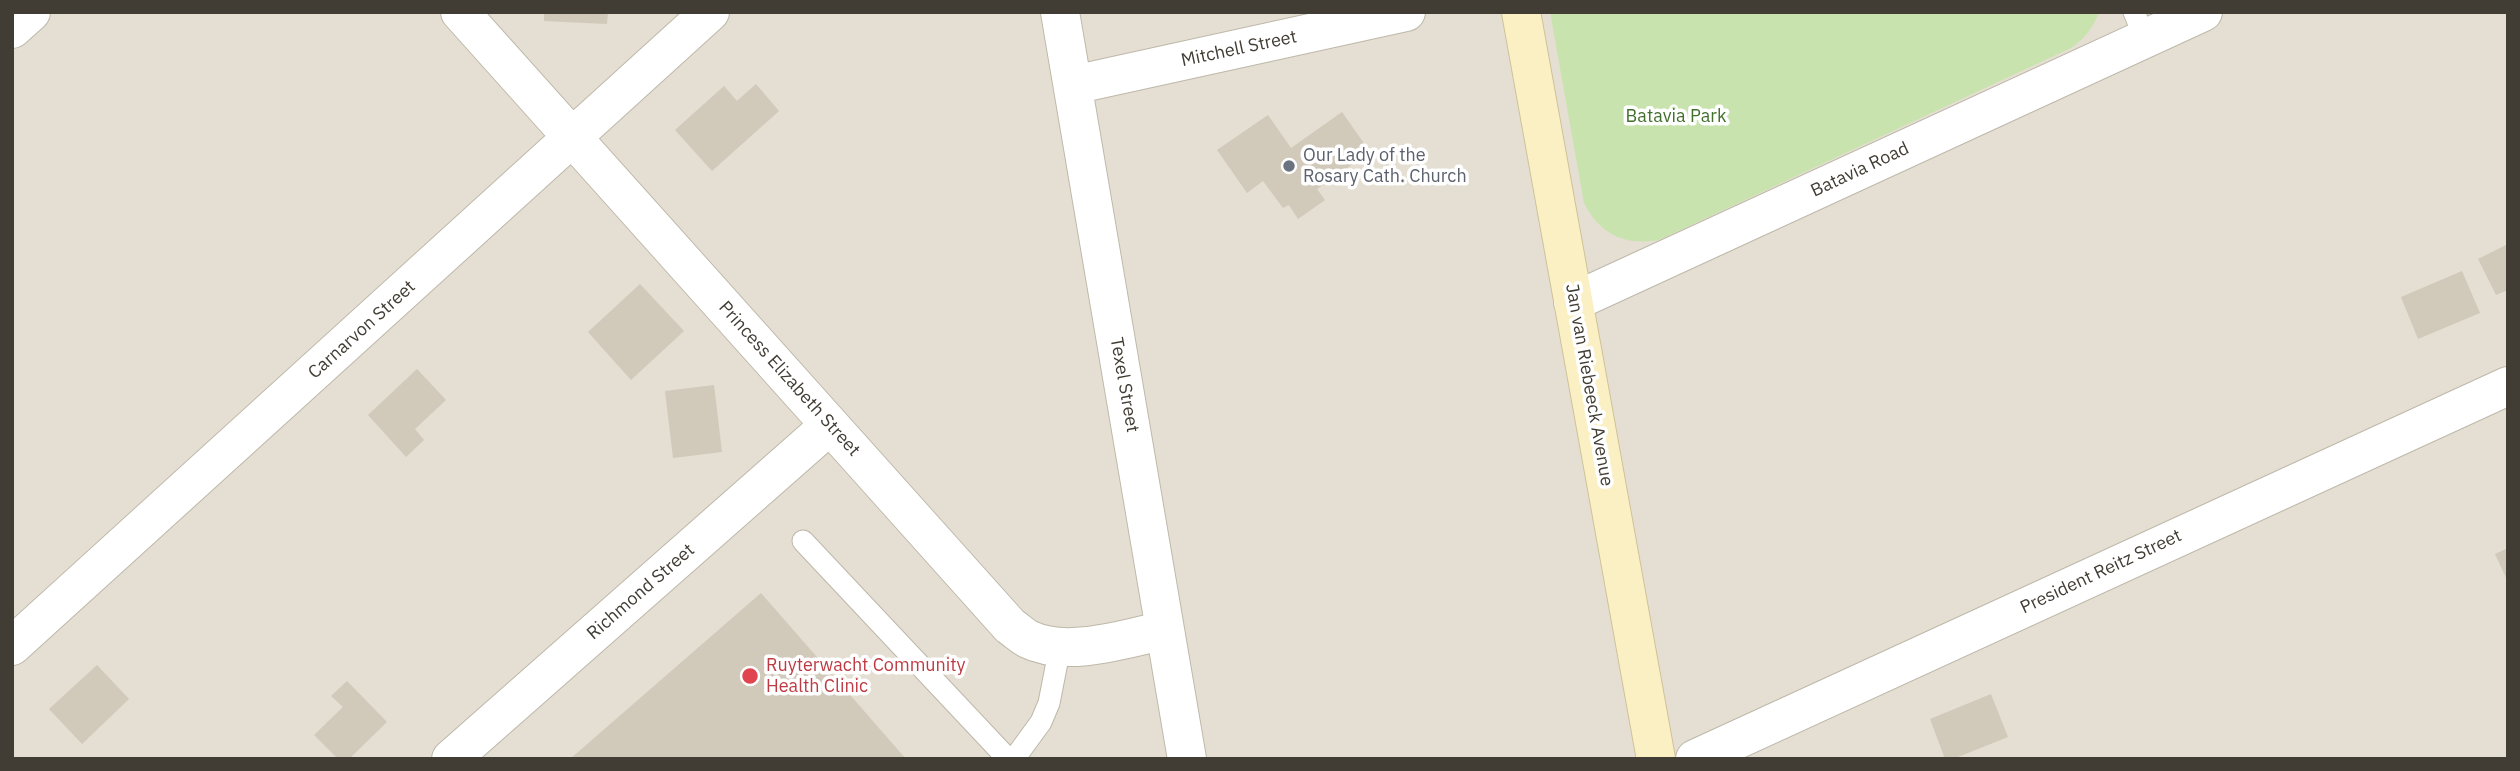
<!DOCTYPE html>
<html>
<head>
<meta charset="utf-8">
<style>
	body { margin:0 }
	#map { position:relative; width:2520px; height:771px; overflow:hidden; background:#f1ede4; font-family:"IBM Plex Sans",sans-serif }
	canvas { display:block }
	.frame { position:absolute; inset:0; border:14px solid #423d34; pointer-events:none }
</style>
</head>
<body>
<div id="map">
<canvas width="2520" height="771"></canvas>
<div class="frame"></div>
</div>
<script>
const ctx = document.querySelector('canvas').getContext('2d');
ctx.lineJoin = 'round';
function fillPath(path, color) { ctx.fillStyle = color; ctx.fill(path, 'evenodd'); }
function strokePath(path, color, width, dash) { ctx.strokeStyle = color; ctx.lineWidth = width; ctx.lineCap = dash ? 'butt' : 'round'; ctx.setLineDash(dash || []); ctx.stroke(path); }
function drawText(font, color, halo, rows, align = 'center') {
  ctx.font = font + ' "IBM Plex Sans",sans-serif'; ctx.lineWidth = 7; ctx.setLineDash([]); ctx.textBaseline = 'middle'; ctx.strokeStyle = halo; ctx.fillStyle = color; for (const [text, x, y, turn = 0] of rows) {
    ctx.save(); ctx.translate(x, y); ctx.rotate((+turn || 0) * Math.PI / 180); ctx.textAlign = isNaN(turn) ? turn : align; if (halo) ctx.strokeText(text, 0, 0); ctx.fillText(text, 0, 0); ctx.restore();
  }
}
const residential = new Path2D(`
	M12,12H2508V759H12Z`);
const green = new Path2D(`
	M1550,12H2099C2093,28 2085,38 2071,48L1659,240C1624,246 1600,234 1584,203Z`);
const building = new Path2D(`
	M544,12H608L607,24L544,21Z
	M756,84L779,111L712,171L675,130L724,86L737,101Z
	M1342,112L1370,152L1317,189L1325,200L1298,219L1289,205L1283,208L1263,181L1247,193L1217,150L1268,115L1291,148Z
	M2508,244V290L2496,295L2478,259Z
	M2462,271L2480,313L2418,339L2401,297Z
	M640,284L684,331L631,380L588,332Z
	M417,369L446,400L415,429L424,440L406,457L368,415Z
	M714,385L722,452L673,458L665,391Z
	M2508,548V582L2495,554Z
	M761,593L906,759H570Z
	M97,665L129,699L82,744L49,709Z
	M347,681L387,722L349,759H338L314,735L343,707L331,696Z
	M1991,694L2008,737L1953,759H1945L1930,719Z`);
const lane = new Path2D(`
	M2134,12L2145,39
	M803,541L1008,759
	M1014,759L1041,722L1049,703L1060,647`);
const street = new Path2D(`
	M460,12L1010,626C1016,630 1022,636 1028,639C1066,658 1125,639 1165,630
	M1060,12L1187,759
	M12,29L31,12
	M1073,85L1406,12
	M1573,302L2203,12
	M12,646L710,12
	M451,759L830,425
	M1695,759L2508,386`);
const secondary = new Path2D(`
	M1521,12L1656,759`);
const markers = [
	[1289,166,7,"#6b7280"],
	[750,676,9,"#e0444e"]
];
const streetNames = [
	["Mitchell Street",1239,49,-12],
	["Batavia Road",1860,170,-25],
	["Carnarvon Street",362,330,-42],
	["Princess Elizabeth Street",789,379,48],
	["Texel Street",1124,385,80],
	["Jan van Riebeeck Avenue",1589,385,80],
	["President Reitz Street",2101,572,-25],
	["Richmond Street",641,592,-41]
];
const parkNames = [
	["Batavia Park",1676,117]
];
const worshipNames = [
	["Our Lady of the",1303,156],
	["Rosary Cath. Church",1303,177]
];
const healthNames = [
	["Ruyterwacht Community",766,666],
	["Health Clinic",766,687]
];
fillPath(residential, '#e4dfd2');
fillPath(green, '#c9e3ae');
fillPath(building, '#d1c9ba');
strokePath(lane, '#beb8aa', 23);
strokePath(street, '#beb8aa', 40);
strokePath(secondary, '#cec196', 40);
strokePath(lane, '#fff', 21);
strokePath(street, '#fff', 38);
strokePath(secondary, '#fbf0c4', 38);
for (const [x, y, r, color] of markers) { const dot = new Path2D(); dot.arc(x, y, r, 0, 2 * Math.PI); ctx.fillStyle = color; ctx.fill(dot); strokePath(dot, '#fff', 2.5); }
drawText('18px', '#423d34', '#fff', streetNames);
drawText('18px', '#426f2c', '#fff', parkNames);
drawText('18px', '#5b616d', '#fff', worshipNames, 'left');
drawText('18px', '#be3a42', '#fff', healthNames, 'left');
</script>
</body>
</html>
